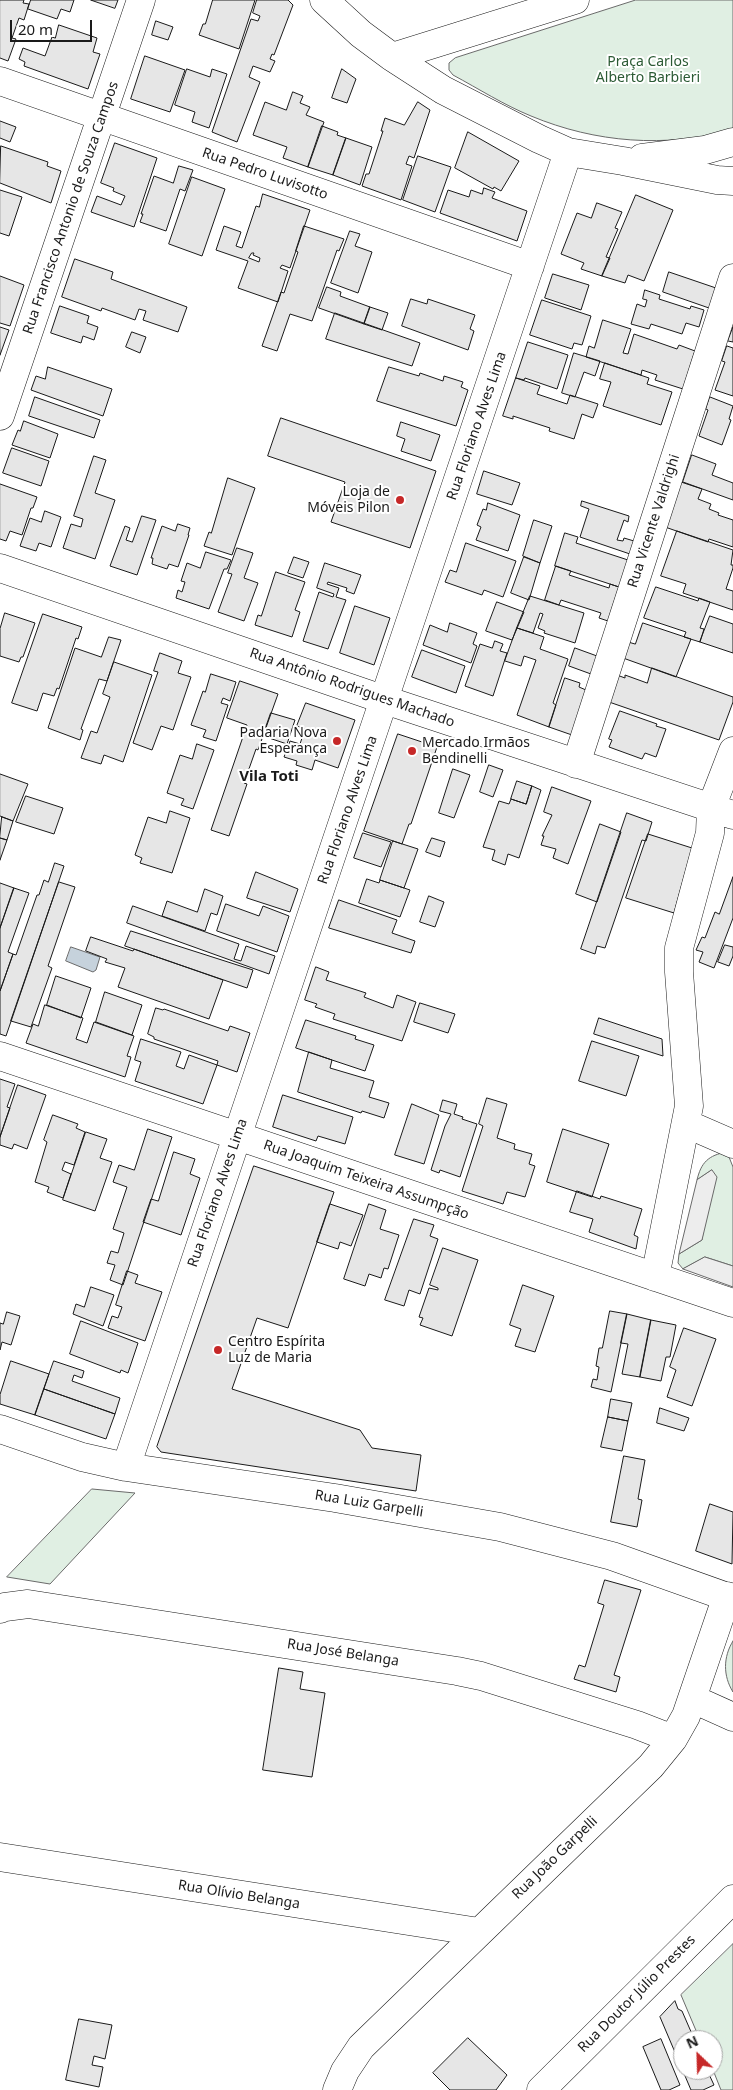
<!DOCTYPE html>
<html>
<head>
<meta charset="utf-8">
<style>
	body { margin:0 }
	#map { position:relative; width:733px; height:2090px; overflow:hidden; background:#fff; font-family:"Noto Sans",sans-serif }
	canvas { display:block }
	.north { position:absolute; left:673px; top:2030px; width:50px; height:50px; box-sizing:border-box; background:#fff; border:1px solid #a3a3a3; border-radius:50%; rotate:336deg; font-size:14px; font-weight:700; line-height:20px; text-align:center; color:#1a1a1a }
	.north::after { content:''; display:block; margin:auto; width:18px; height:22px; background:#c62828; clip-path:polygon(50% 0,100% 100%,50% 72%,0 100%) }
	.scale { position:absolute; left:10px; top:20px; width:82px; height:22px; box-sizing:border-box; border:2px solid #1a1a1a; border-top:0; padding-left:6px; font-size:15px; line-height:18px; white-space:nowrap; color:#1a1a1a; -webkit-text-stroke:4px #fff; paint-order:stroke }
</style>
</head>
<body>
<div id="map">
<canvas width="733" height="2090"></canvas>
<div class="north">N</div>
<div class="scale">20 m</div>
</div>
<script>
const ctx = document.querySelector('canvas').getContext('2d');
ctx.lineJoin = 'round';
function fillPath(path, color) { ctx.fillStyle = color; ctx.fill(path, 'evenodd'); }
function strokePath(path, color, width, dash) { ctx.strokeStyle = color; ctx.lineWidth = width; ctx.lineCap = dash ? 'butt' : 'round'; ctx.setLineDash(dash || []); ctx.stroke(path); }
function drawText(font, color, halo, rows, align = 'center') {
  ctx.font = font + ' "Noto Sans",sans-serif'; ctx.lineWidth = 4; ctx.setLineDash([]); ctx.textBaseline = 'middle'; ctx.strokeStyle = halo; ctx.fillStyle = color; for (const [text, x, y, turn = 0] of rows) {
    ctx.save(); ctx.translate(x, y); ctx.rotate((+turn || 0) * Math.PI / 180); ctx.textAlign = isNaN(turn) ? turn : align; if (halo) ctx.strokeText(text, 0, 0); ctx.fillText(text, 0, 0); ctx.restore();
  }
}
const green = new Path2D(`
	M636,0H733V130C665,148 596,143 531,116C504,105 479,89 453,75L449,70V63L455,58Z
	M727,1152L733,1167V1266L705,1257L683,1269L678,1263L679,1254L702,1240L712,1170L697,1180C701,1163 708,1155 727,1152Z
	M92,1489L135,1493L50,1584L7,1577Z
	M733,1641V1692C723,1676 723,1657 733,1641Z
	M733,1944V2090H721L713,2070V2040H700L681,1995Z`);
const parking = new Path2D(`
	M712,1170L717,1177L702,1240L679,1254L697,1180Z
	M705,1257L733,1266V1287L683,1269Z`);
const water = new Path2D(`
	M71,947L100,957L96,970L93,972L66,961Z`);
const building = new Path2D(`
	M0,0H24L23,3L29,4L24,20L19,18L12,38L16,39L8,61L0,58Z
	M31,0H74L70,12L61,9L57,19L28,9Z
	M91,0H118L115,8Z
	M213,0H255L239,49L199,35L203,24H205Z
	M257,0H288L293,5L274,55L272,54L270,59L275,61L270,72L253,66L249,77L260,82L237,142L212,132L251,19L258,21L260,16L253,13Z
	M156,21L173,27L168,40L152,35Z
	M59,25L97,38L93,52L100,54L88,89L24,66L25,62L19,59L23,48L45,56L52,37L55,38Z
	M145,56L185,70L170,112L131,99Z
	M187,69L210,77L212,69L227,74L209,128L192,122L195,112L175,105Z
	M342,69L356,79L347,103L332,98Z
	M293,92L303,96L300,103L310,107L306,115L324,122L308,167L283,158L287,147L253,135L265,102L286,110Z
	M418,102L430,110L414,158L409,156L406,164L412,166L401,200L362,186L366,174H369L383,131H381L385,118L404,125Z
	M0,121L16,127L10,142L0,138Z
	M322,126L338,132L337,135L346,138L333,175L308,167Z
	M468,132L519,161L501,191L494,187L493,189L455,168Z
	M346,138L372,147L360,185L333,175Z
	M115,143L157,158L134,227L91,212L97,196L121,205L125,196L113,191L114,188L101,183Z
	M1,146L48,162L47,166L61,171L51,203L0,183Z
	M418,156L451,167L435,212L403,200Z
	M179,166L193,170L185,191L180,189L166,231L140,222L143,214H141L154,176L173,183Z
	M192,177L225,189L202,256L169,244Z
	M484,188L495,192L492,198L527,211L517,241L440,213L448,190L469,197L471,190L482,194Z
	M0,190L22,197L9,236L0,233Z
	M263,194L310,210L290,268L282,265L280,268L288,271L278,302L238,288L248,261L216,250L224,226L241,232L236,246L242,248L256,206L259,207ZM252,253H254L253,255L260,258L259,262L249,258Z
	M636,195L673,210L644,281L628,275L625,283L602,276Z
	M597,203L622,212L615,228L618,229L606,257L610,258L602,276L581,269L584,263L561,254L577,213L591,218Z
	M304,226L344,239L339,251L337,250L312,321L290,314L277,351L262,346L281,292L284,293L298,252L296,251Z
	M350,231L360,234L355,246L372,252L358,293L331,283Z
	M75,259L113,272L111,279L187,307L178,332L143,320L146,311L139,309L135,320L102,308L101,311L62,297Z
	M669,272L716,288L709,308L663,292Z
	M553,274L589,285L581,310L545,298Z
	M0,276L24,285L10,326L0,323Z
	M327,287L341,292L340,296L370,307L364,324L319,308Z
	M645,290L660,295L659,299L690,309L691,306L704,310L699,327L686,323L682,334L651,324L649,329L631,324L637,304L645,307L647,300L643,299Z
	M411,299L427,304L428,299L475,315L470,329L474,331L468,350L402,326Z
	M542,300L591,316L582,345L574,343L572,349L530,335Z
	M60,306L89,316L87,323L98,327L94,340L83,336L81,343L51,333Z
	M370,307L388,313L382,330L364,324Z
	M335,313L420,343L412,366L326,339Z
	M603,320L631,329L623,353L628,354L634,334L677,349L679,345L695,351L683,389L655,380L657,375L642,370L641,375L586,357L589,346L594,348Z
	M0,327L9,330L0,355Z
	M733,327V342L728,341Z
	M132,332L146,337L140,353L126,347Z
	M528,342L568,355L557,389L525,378L524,380L516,378Z
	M727,346L733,348V396L715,390L725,362L722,361Z
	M574,353L600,361L595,376L584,372L575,397L562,393Z
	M605,363L649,378L647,384L672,392L661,425L603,406L611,382L600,379Z
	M48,367L112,389L103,416L31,390L36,376L45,379Z
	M389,367L419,376L420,373L443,381L444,376L463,382L461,387L468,390L456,426L377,401Z
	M516,378L540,386L537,394L567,404L570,395L598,404L593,418L582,414L574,439L549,431L550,428L513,416V419L503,416Z
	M35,397L100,420L94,438L29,416Z
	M710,397L733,406L729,419L731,420L722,445L699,436L708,410L706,409Z
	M281,418L436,471L410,548L331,522L345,482L268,456Z
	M24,421L58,434L50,458L12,445L18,430L20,431Z
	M401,422L440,435L431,461L401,451L405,439L397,436Z
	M12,448L49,461L41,486L3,473Z
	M692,455L716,464L712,475L733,483V500L683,482Z
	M94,456L106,460L95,493L115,500L95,559L63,548L71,524L81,527L83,519L74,516Z
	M484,471L520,483L512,505L477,494Z
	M228,478L255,488L232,555L204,546L209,532L211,533Z
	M681,482L702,489L698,499L711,504L709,509L719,513L718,515L733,520V547L709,539L708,542L665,527Z
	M0,484L37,497L33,508H31L22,535L10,531L6,541L0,539Z
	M582,501L629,516L628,522L624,520L617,540L623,541L624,538L634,541L630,554L580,537L589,509L581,506Z
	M488,503L520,515L508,551L476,540L481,527L477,525L483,509L486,510Z
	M45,511L61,517L51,547L39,543L36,551L20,546L30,518L41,522Z
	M142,516L156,520L137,575L110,566L125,526L130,528L126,540L132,542Z
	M534,520L552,526L540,563L523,556Z
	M178,524L190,528L188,535H189L178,567L169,564L167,569L152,564L153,558H151L162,526L175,531Z
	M677,531L733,550L731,565H733V568L726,589L733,591V610L683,593L686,584L661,576Z
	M565,533L578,537L576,543L628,560L619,587L555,566Z
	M466,543L516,561L503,597L484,590L482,595L445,582L450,570L456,572Z
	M237,548L253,553L244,578L258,583L244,621L218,612L232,574L228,573Z
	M206,552L231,560L227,569H224L209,609L176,598L178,590L182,592L185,582L181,581L187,563L200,568Z
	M294,557L309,562L303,578L288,573Z
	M524,557L540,563L529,600L511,593Z
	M325,563L361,575L354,594L346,591L347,588L328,582L327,584L339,588L336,597L346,600L328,649L303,641L319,592L333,597L334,594L317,588Z
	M556,566L571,571L569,575L609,588L610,584L619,587L608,621L599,618L601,613L561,600L559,605L545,600Z
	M276,572L305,582L295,610L300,612L292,637L255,625L258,615L261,616Z
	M656,587L698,601L699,598L710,602L700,628L704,629L700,642L684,637L686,632L644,618Z
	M530,596L584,613L575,643L544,633L545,631L538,628L543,614L540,613L533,633L517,628Z
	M497,602L524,612L512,640L486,631Z
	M355,606L390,618L374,665L340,653Z
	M5,613L35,623L23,657H21L19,662L0,656V629Z
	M43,614L82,627L78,639L76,638L59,689L57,688L54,696L43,693L37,711L12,703Z
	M710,616L733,624V653L700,642Z
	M450,623L477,633L473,644L477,646L471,663L423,645L430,625L447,632Z
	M643,623L691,639L676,677L623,658L628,642L635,644Z
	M517,628L544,637L540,649L568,659L553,703L556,705L549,727L517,715L536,660L524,656L521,666L505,661Z
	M109,637L121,640L107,681L99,679L81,729L83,730L80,740L48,728L75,648L101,657Z
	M495,641L503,644L500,651L507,653L493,696L465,686L480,644L492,648Z
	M575,648L597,656L591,674L569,666Z
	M422,650L465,666L456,693L412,677Z
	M160,653L182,661L178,673L191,677L173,730L161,726L152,750L133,743L158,672L154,671Z
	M114,662L152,675L123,762L104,755L101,764L81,758L91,731L97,733L110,697L103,694Z
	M652,668L733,697V702L719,740L609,702L617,675L625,678V675L647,683Z
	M211,674L236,682L230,701L223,698L221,703L228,705L216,741L203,737L206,730L191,725L203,691L205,692Z
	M565,678L580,683L579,687L586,690L572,735L549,727Z
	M240,681L278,694L258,750L256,749L244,783L247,784L229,836L211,830L247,725L227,718Z
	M306,703L355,720L338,768L315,760L312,770L296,765L297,761L284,757L290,741L300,744L305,729L297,726Z
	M620,711L657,724L656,726L666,729L656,757L645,753L642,759L609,747L612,740L609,739Z
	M271,713L295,720L287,744L263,736Z
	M398,734L437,747L411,824H409L402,844L364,831Z
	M197,744L214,750L193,809L181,805L184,799L167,793L180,755L192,759Z
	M489,765L503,770L493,797L480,792Z
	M453,769L470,775L454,818L439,813Z
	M0,774L28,784L13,821L0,816Z
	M517,781L532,786L526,804L511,799Z
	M532,786L541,790L519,858L508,854L505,865L492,860L495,850L483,847L499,801L509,804L511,799L526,804Z
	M552,787L591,801L568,864L553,858L556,849L541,845L544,836H542L552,815L544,812Z
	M26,796L63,808L54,834L16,822Z
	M170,811L190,818L172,873L140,863L142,858L135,855L148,817L166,823Z
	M627,813L652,822L646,841L642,840L605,948L597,946L595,954L581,949Z
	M2,817L13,821L7,840L0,838Z
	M600,824L621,832L597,902L576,894Z
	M363,833L391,842L381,867L354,858Z
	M648,834L692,848L674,913L626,898Z
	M0,838L7,840L0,860Z
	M432,838L445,842L440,857L426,852Z
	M393,841L418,849L404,888L380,880Z
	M55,863L64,866L6,1036L0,1034V991L13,954L16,955L37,895H39L44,880L48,882Z
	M256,872L298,889L290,912L247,898Z
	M733,877V918L714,968L699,962L703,952L696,950L702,937L705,938L715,912L719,914Z
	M367,879L379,883L380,880L410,890L400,917L359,903Z
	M59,882L75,887L48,966L52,968L31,1027L11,1021Z
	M0,883L14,888L0,928Z
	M14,888L29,893L8,952L13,954L0,991V928Z
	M205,889L223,896L217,915L211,913L205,931L162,916L167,901L197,912Z
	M429,896L444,902L435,927L420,922Z
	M339,900L397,920L392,933L415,941L411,953L329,928Z
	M226,904L259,916L263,906L289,916L277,952L217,931Z
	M133,906L239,944L234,959L241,961L246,946L275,956L269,974L127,923Z
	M131,931L253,970L247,988L125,946Z
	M91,937L133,951L134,949L223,980L209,1019L118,987L125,968L105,962L107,959L86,951Z
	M725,945L733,947V956L729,966L718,962Z
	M316,967L329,972L326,980L366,993L364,997L393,1008L397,995L416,1002L402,1041L333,1019L335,1014L315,1007L317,1004L305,1000Z
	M56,976L91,988L81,1018L47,1005Z
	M105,992L142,1005L132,1035L96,1022Z
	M420,1003L455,1014L448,1033L414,1022Z
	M45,1005L83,1018L76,1039L87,1043L94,1022L134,1036L127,1056L131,1057L125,1077L26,1043L33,1024L38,1026Z
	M156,1008L163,1010L164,1009L228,1031L230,1026L250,1033L237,1072L217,1065L218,1061L154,1039V1037L148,1034Z
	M599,1018L662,1039L663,1056L594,1034Z
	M306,1020L356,1036L355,1039L374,1045L365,1071L296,1048Z
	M141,1039L181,1052L176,1066L184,1069L189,1055L217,1065L203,1104L135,1081L141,1062L135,1060Z
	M592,1041L639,1056L626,1096L579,1081Z
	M309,1052L332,1060L330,1068L374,1081L369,1097L389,1103L384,1118L362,1111L361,1113L298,1092Z
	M0,1079L15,1084L7,1107L10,1108L0,1137Z
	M18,1085L46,1095L27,1149L14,1144L12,1149L0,1145V1137Z
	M283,1095L353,1117L345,1144L318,1136L316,1141L273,1127Z
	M487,1098L507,1104L497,1138L515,1144L514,1149L532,1154L529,1164L535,1166L525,1197L507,1192L503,1204L462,1191L483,1126L479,1124Z
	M443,1100L457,1104L454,1114L463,1117L462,1119L477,1124L460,1177L440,1170L439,1173L431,1170L445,1126L451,1114L440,1111Z
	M412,1104L439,1115L424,1164L395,1155Z
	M53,1115L78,1124L76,1128L85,1132L74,1165L65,1162L62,1170L71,1174L63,1198L47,1192L49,1187L35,1182L47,1142L44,1140Z
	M148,1129L172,1137L123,1285L110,1280L115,1265L107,1263L111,1251L118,1253L124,1233L113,1229L127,1187L113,1182L119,1165L134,1170Z
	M563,1129L609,1144L592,1197L547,1182Z
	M86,1132L107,1139L100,1158L112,1162L95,1211L63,1200Z
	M174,1152L195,1159L190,1174L200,1178L181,1235L143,1222L151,1199L158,1201Z
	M254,1166L334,1192L288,1328L257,1318L232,1389L360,1430L372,1448L421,1455L416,1491L161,1452L157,1447Z
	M577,1191L600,1199L601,1196L642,1209L634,1235L638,1237L636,1249L589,1232L593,1219L570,1212Z
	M330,1204L363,1215L351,1246L340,1242L338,1249L317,1242Z
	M369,1204L386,1210L380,1229L399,1235L388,1269L384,1268L381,1278L369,1274L365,1286L344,1279Z
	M414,1219L434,1225L430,1236L438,1239L420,1294L409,1290L404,1306L385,1300Z
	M443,1248L478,1260L452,1336L420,1325L423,1318L419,1317L429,1288L438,1290V1288L430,1285Z
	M127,1271L138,1275L135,1283L162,1292L145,1341L108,1328L112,1316L118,1318L122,1307L116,1305Z
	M523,1285L554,1296L535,1352L515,1346L521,1329L510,1325Z
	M91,1287L114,1295L103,1326L73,1314L76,1304L84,1307Z
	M610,1311L627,1314L611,1392L591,1387L593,1379L597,1380L599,1367L596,1366L599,1348H602Z
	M7,1312L20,1316L11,1345L2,1342L0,1350V1323L3,1324Z
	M627,1314L651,1320L640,1377L622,1374L628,1344L621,1343Z
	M651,1320L676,1325L670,1357H666L661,1381L640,1377Z
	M81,1321L138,1343L128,1373L121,1370L120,1373L70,1354Z
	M684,1328L716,1339L692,1406L667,1397L676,1370L670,1367Z
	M11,1361L49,1374L35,1415L0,1404V1395Z
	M54,1361L84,1371L82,1378L74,1375L72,1381L120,1398L115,1414L44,1389Z
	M44,1389L115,1414L106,1439L35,1415Z
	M611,1399L632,1403L628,1421L608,1417Z
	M660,1408L689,1418L684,1431L657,1423Z
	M608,1417L628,1421L622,1451L601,1447Z
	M624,1456L645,1460L638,1499L642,1500L637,1527L611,1522Z
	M710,1504L733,1512L732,1564L696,1551Z
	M605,1580L641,1590L614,1675L620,1677L616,1692L574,1679L579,1665L585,1667L604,1605L598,1603Z
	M279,1668L303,1672L300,1689L325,1693L312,1777L263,1770Z
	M675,2001L678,2009L682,2011L692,2034L696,2032L700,2040H683V2070H707L714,2085L703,2090H691L660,2017Z
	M79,2019L112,2025L105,2059L94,2056L92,2065L103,2067L99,2087L66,2080Z
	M468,2038L507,2075L496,2090H450L433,2073Z
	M661,2039L680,2085L669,2090H661L643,2047Z`);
const minor = new Path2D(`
	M324,0L361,34L392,57L443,90L539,139L568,152L623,161L717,180L733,181
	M392,57L575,0
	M0,81L530,266
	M642,158L705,150L733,142
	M0,416L141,0
	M0,568L385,700L733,815
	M576,764L733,278
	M0,1056L733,1303
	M687,1124L733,1144
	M655,1277L689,1106L679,972V948L710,833L711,808L733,751
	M0,1429L82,1457L126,1467L335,1498L500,1527L612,1556L733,1599
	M126,1467L568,152
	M0,1609L5,1607L28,1604L457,1671L481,1676L637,1725L673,1739
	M693,1699L733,1717
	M0,1857L479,1932
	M337,2090L345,2071L361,2047L651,1766L673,1739L686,1716L727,1596
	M541,2090L733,1899`);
const markers = [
	[400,500,5,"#c62828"],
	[337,741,5,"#c62828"],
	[412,751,5,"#c62828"],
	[218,1350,5,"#c62828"]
];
const parkNames = [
	["Praça Carlos",648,62],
	["Alberto Barbieri",648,78]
];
const streetNames = [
	["Rua Pedro Luvisotto",265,174,19],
	["Rua Francisco Antonio de Souza Campos",71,208,-71],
	["Rua Floriano Alves Lima",477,426,-71],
	["Rua Vicente Valdrighi",654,521,-72],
	["Rua Antônio Rodrigues Machado",352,688,19],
	["Rua Floriano Alves Lima",348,810,-71],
	["Rua Joaquim Teixeira Assumpção",366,1180,19],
	["Rua Floriano Alves Lima",218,1193,-71],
	["Rua Luiz Garpelli",369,1504,9],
	["Rua José Belanga",343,1653,9],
	["Rua João Garpelli",555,1858,-44],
	["Rua Olívio Belanga",239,1895,9],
	["Rua Doutor Júlio Prestes",637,1994,-45]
];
const poiNames = [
	["Loja de",390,492],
	["Móveis Pilon",390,508],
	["Padaria Nova",327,733],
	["Esperança",327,749],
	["Mercado Irmãos",422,743,"left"],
	["Bendinelli",422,759,"left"],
	["Centro Espírita",228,1342,"left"],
	["Luz de Maria",228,1358,"left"]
];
const neighbourhoodNames = [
	["Vila Toti",269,777]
];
fillPath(green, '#e0efe3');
strokePath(green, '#6a6a6a', 1);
fillPath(parking, '#ededed');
strokePath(parking, '#6a6a6a', 1);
fillPath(water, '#c6d2dc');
strokePath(water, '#6a6a6a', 1);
fillPath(building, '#e6e6e6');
strokePath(building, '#1a1a1a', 1);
strokePath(minor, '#1a1a1a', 29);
strokePath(minor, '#fff', 28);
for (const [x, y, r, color] of markers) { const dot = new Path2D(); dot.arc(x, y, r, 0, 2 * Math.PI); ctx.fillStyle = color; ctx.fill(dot); strokePath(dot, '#fff', 2); }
drawText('14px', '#2b5a34', '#fff', parkNames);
drawText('14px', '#1a1a1a', '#fff', streetNames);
drawText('14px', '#1a1a1a', '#fff', poiNames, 'right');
drawText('bold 15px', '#1a1a1a', '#fff', neighbourhoodNames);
</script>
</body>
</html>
